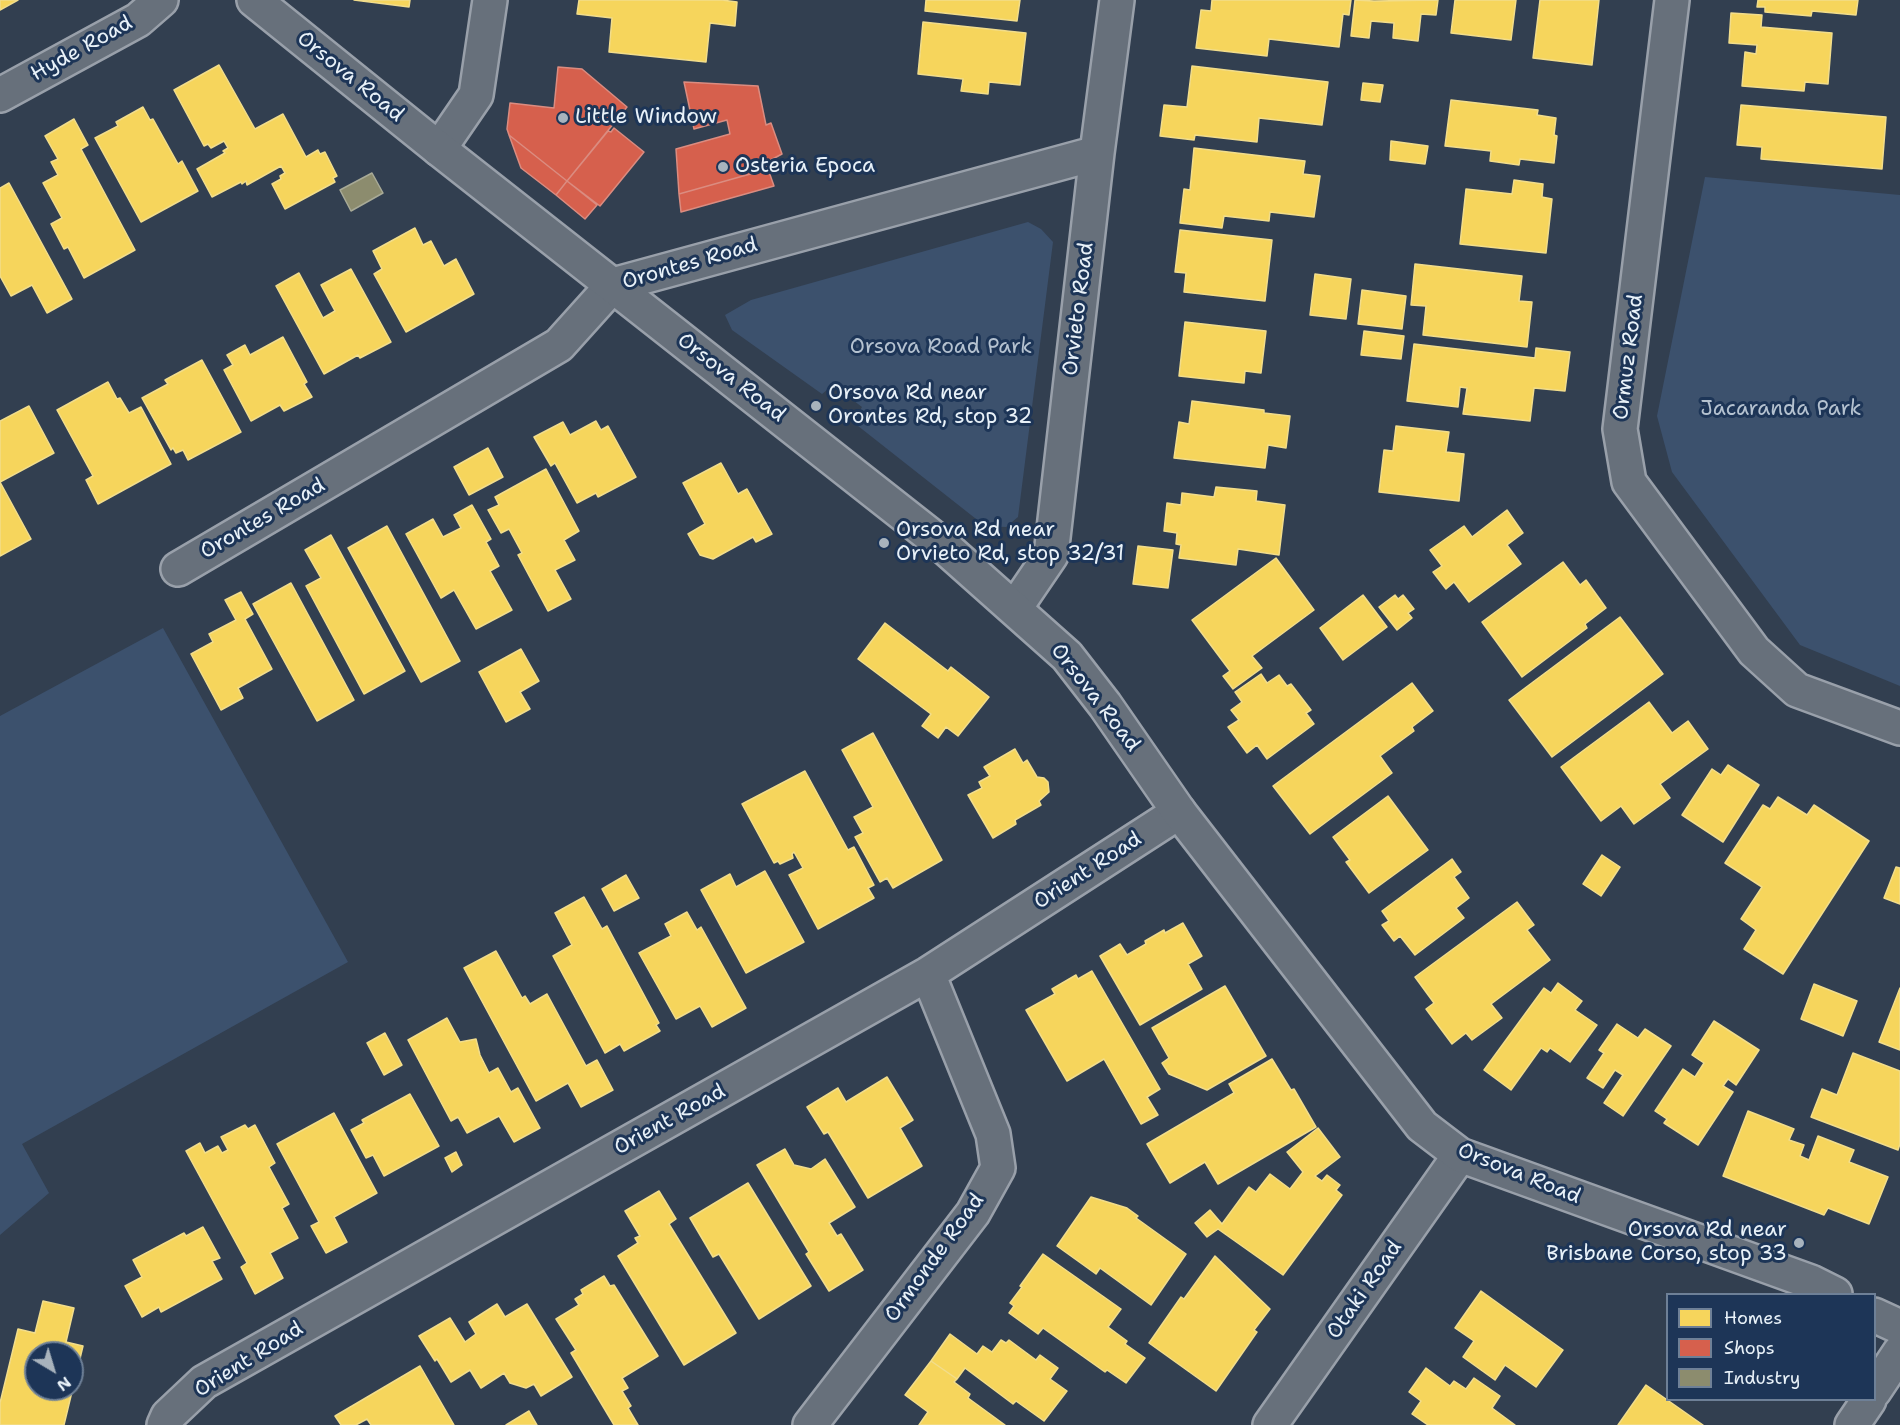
<!DOCTYPE html>
<html>
<head>
<meta charset="utf-8">
<style>
	body { margin:0 }
	#map { position:relative; width:1900px; height:1425px; overflow:hidden; background:#323f50; font-family:"Shantell Sans",sans-serif }
	canvas { display:block }
	.legend { position:absolute; left:1666px; top:1293px; width:210px; height:108px; box-sizing:border-box; background:#1d3557; border:2px solid #6e8097; margin:0; padding:8px 10px; list-style:none; font-size:18px; color:#e8f1f8 }
	.legend li { display:flex; align-items:center; gap:12px; height:30px }
	.legend b { width:30px; border:2px solid #6e8097 }
	.north { position:absolute; left:24px; top:1341px; width:60px; height:60px; box-sizing:border-box; background:#1d3557; border:2px solid #6e8097; border-radius:50%; rotate:142deg; font-size:16px; font-weight:700; line-height:24px; text-align:center; color:#e8f1f8 }
	.north::after { content:''; display:block; margin:auto; width:21px; height:27px; background:#a8b3bd; clip-path:polygon(50% 0,100% 100%,50% 72%,0 100%) }
</style>
</head>
<body>
<div id="map">
<canvas width="1900" height="1425"></canvas>
<ul class="legend">
<li><b style="height:16px;background:#f6d55c"></b>Homes</li>
<li><b style="height:16px;background:#d6604d"></b>Shops</li>
<li><b style="height:16px;background:#8c8c6e"></b>Industry</li>
</ul>
<div class="north">N</div>
</div>
<script>
const ctx = document.querySelector('canvas').getContext('2d');
ctx.lineJoin = 'round';
function fillPath(path, color) { ctx.fillStyle = color; ctx.fill(path, 'evenodd'); }
function strokePath(path, color, width, dash) { ctx.strokeStyle = color; ctx.lineWidth = width; ctx.lineCap = dash ? 'butt' : 'round'; ctx.setLineDash(dash || []); ctx.stroke(path); }
function drawText(font, color, halo, rows, align = 'center') {
  ctx.font = font + ' "Shantell Sans",sans-serif'; ctx.lineWidth = 6; ctx.setLineDash([]); ctx.textBaseline = 'middle'; ctx.strokeStyle = halo; ctx.fillStyle = color; for (const [text, x, y, turn = 0] of rows) {
    ctx.save(); ctx.translate(x, y); ctx.rotate((+turn || 0) * Math.PI / 180); ctx.textAlign = isNaN(turn) ? turn : align; if (halo) ctx.strokeText(text, 0, 0); ctx.fillText(text, 0, 0); ctx.restore();
  }
}
const green = new Path2D(`
	M1705,177L1900,195V686L1800,645L1672,472L1657,416Z
	M1028,222L1041,229L1053,242L1018,517L1006,527L985,526L853,422L862,407L833,385L822,394L732,330L725,315L751,300Z
	M163,628L348,962L22,1144L49,1193L0,1235V716Z`);
const homes = new Path2D(`
	M0,0H18L0,10Z
	M354,0H410L409,7Z
	M579,0H722L737,2L735,26L710,23L706,62L609,52L612,18L577,14Z
	M926,0H1020L1017,21L925,11Z
	M1212,0H1351L1349,15L1343,14L1339,47L1269,39L1267,56L1196,48L1201,10L1211,11Z
	M1355,0L1374,1L1438,0L1436,15L1421,14L1418,41L1393,38L1394,23L1371,21L1369,38L1351,36Z
	M1455,0H1516L1511,40L1451,33Z
	M1540,0H1599L1592,65L1533,58Z
	M1758,0H1858L1856,15L1812,11L1811,16L1765,12V7H1757Z
	M1731,13L1762,15L1761,27L1832,33L1828,84L1805,82L1804,91L1742,86L1745,52L1756,54L1757,45L1729,43Z
	M923,22L1026,33L1020,85L989,82L988,94L961,91L963,79L918,74Z
	M219,65L255,129L283,114L306,157L318,150L320,154L325,152L337,176L333,178L335,182L285,209L272,184L281,179L280,176L285,173L281,166L247,185L246,181L242,184L241,182L212,197L197,169L225,153L223,151L228,148L224,141L211,148L208,144L204,146L174,90Z
	M1192,66L1328,82L1322,125L1259,118L1257,142L1195,135L1194,140L1160,136L1164,105L1187,107Z
	M1363,83L1383,85L1380,102L1361,100Z
	M1451,100L1538,110L1537,115L1556,118L1554,135L1557,136L1554,163L1520,159L1519,165L1490,161L1491,151L1445,146Z
	M1741,105L1886,117L1882,169L1761,159L1762,147L1737,145Z
	M143,107L150,120L153,119L178,164L182,161L198,191L141,222L95,138L118,126L116,122Z
	M74,119L88,145L81,149L135,250L84,278L68,247L64,249L51,224L62,218L43,183L58,175L51,162L58,159L45,136Z
	M1391,141L1428,146L1425,164L1390,160Z
	M1194,148L1305,161L1303,174L1320,176L1314,217L1270,212L1269,221L1224,216L1222,228L1180,223L1184,189L1190,190Z
	M1514,180L1543,184L1542,197L1552,199L1546,253L1460,244L1466,189L1512,194Z
	M9,183L72,299L47,313L32,285L11,296L0,276V188Z
	M415,228L423,245L431,241L444,266L456,259L474,294L406,332L374,274L382,269L373,251Z
	M1180,230L1272,240L1265,301L1184,292L1186,273L1175,272Z
	M1415,264L1522,276L1519,301L1532,302L1527,347L1423,335L1426,306L1411,305Z
	M351,269L391,342L360,358L358,355L324,374L276,286L299,273L323,318L335,311L321,285Z
	M1315,274L1351,279L1346,319L1310,315Z
	M1362,290L1406,296L1402,329L1358,324Z
	M1185,322L1266,331L1261,373L1245,371L1244,383L1179,376Z
	M1364,331L1404,336L1401,359L1361,355Z
	M283,337L307,382L304,384L312,397L284,411L280,405L251,421L224,370L233,365L227,355L245,345L250,355Z
	M1414,344L1535,358L1536,348L1570,352L1565,391L1534,388L1530,421L1463,414L1467,388L1460,387L1458,407L1407,401Z
	M202,360L241,432L188,460L183,450L176,453L173,448L171,450L142,398L168,384L165,380Z
	M108,382L117,399L120,398L129,413L141,407L171,464L98,504L86,480L93,476L57,410Z
	M1192,401L1264,410V413L1290,416L1286,448L1268,445L1265,468L1174,458L1179,422L1189,424Z
	M29,406L54,453L0,482L31,539L0,556V421Z
	M596,421L601,430L608,426L636,477L598,497L596,493L577,503L555,463L551,466L534,437L563,422L570,435Z
	M1396,426L1449,432L1446,452L1464,454L1459,501L1379,492L1384,450L1393,451Z
	M488,448L503,477L469,495L454,467Z
	M721,463L738,494L747,489L772,534L756,542L753,537L713,559L700,555L688,534L705,524L683,483Z
	M546,469L579,531L564,540L575,560L555,570L571,599L548,611L518,555L522,553L509,529L501,533L488,510L499,505L495,497Z
	M1216,487L1257,491L1256,501L1285,505L1279,555L1238,549L1236,565L1179,558L1181,545L1176,544L1177,533L1164,531L1167,503L1181,505L1182,493L1214,497Z
	M472,505L491,539L486,542L499,566L490,571L512,610L476,629L454,590L441,598L406,534L433,519L443,537L461,528L454,515Z
	M1507,510L1523,533L1507,545L1521,564L1469,602L1454,582L1446,589L1433,572L1442,566L1430,550L1464,526L1472,537Z
	M387,526L460,661L421,682L348,548Z
	M331,535L405,671L364,694L306,586L321,578L305,550Z
	M1138,546L1173,550L1168,588L1133,584Z
	M1276,558L1314,610L1252,656L1262,668L1233,689L1223,676L1230,671L1192,620Z
	M1563,562L1580,585L1586,580L1606,608L1585,624L1587,628L1522,677L1482,622Z
	M291,583L354,700L317,721L253,604Z
	M241,592L253,614L245,619L272,669L238,688L243,698L221,710L191,654L213,642L209,634L236,620L225,600Z
	M1363,595L1387,627L1343,660L1320,628Z
	M1395,595L1398,599L1403,595L1414,609L1408,613L1412,618L1397,630L1379,607Z
	M1620,617L1663,674L1552,757L1509,700Z
	M885,623L948,671L951,667L989,697L958,736L946,727L938,738L922,726L931,714L858,659Z
	M521,649L539,681L520,692L530,709L506,722L479,672Z
	M1261,674L1267,683L1279,675L1287,686L1291,684L1311,710L1306,713L1314,724L1267,759L1257,745L1247,753L1228,727L1239,720L1231,710L1242,702L1235,692Z
	M1412,683L1433,711L1412,727L1414,731L1380,756L1392,773L1310,834L1273,786Z
	M1649,702L1672,733L1688,721L1708,749L1660,784L1670,798L1634,824L1621,806L1601,821L1561,767Z
	M873,733L942,860L893,888L887,878L880,882L855,837L863,833L854,817L873,807L842,750Z
	M1015,749L1023,763L1027,760L1037,777L1044,778L1048,782L1049,792L1039,801L1041,805L1015,820L1016,824L993,838L968,795L982,788L979,782L990,776L984,767Z
	M1728,765L1759,785L1723,842L1682,815L1712,769L1721,775Z
	M805,771L848,850L854,847L874,885L868,888L874,898L818,929L789,875L803,868L794,852L792,854L793,858L780,864L778,861L774,863L742,804Z
	M1388,796L1428,850L1369,893L1346,862L1350,860L1333,837Z
	M1778,797L1807,815L1814,805L1869,841L1783,974L1744,949L1756,930L1741,919L1762,887L1725,863L1763,805L1770,809Z
	M1602,855L1620,867L1601,896L1583,884Z
	M1452,859L1461,872L1454,877L1469,898L1456,908L1464,918L1415,955L1400,936L1394,941L1382,925L1389,921L1382,911Z
	M1896,867L1900,868V904L1884,898Z
	M765,871L804,942L746,973L701,890L730,874L736,887Z
	M626,875L639,898L614,911L602,889Z
	M584,897L602,929L607,926L659,1023L656,1025L660,1031L624,1051L620,1044L605,1053L553,956L572,945L555,913Z
	M1517,902L1534,925L1527,930L1550,960L1491,1004L1502,1018L1472,1040L1466,1033L1452,1044L1426,1009L1434,1003L1415,977Z
	M687,912L697,930L701,927L746,1008L712,1027L700,1006L676,1019L639,953L671,936L665,924Z
	M1183,923L1202,956L1188,964L1202,989L1140,1025L1100,956L1120,944L1127,955L1146,944L1145,941L1164,930L1165,933Z
	M496,951L522,998L525,996L530,1004L547,994L586,1066L597,1060L613,1090L581,1107L568,1083L536,1101L464,968Z
	M1092,971L1160,1089L1147,1097L1158,1115L1141,1124L1104,1059L1067,1081L1026,1010L1055,994L1052,989L1076,975L1078,979Z
	M1558,983L1582,1001L1575,1010L1597,1025L1570,1062L1550,1048L1547,1052L1541,1048L1511,1090L1484,1070L1544,988L1551,993Z
	M1814,984L1857,1001L1843,1036L1801,1019Z
	M1225,986L1266,1056L1207,1090L1169,1074L1162,1063L1169,1058L1152,1028Z
	M1900,988V1050L1879,1042Z
	M447,1018L460,1042L476,1039L480,1055L489,1073L498,1068L511,1092L518,1088L540,1128L514,1142L499,1116L467,1133L458,1117L451,1121L408,1040Z
	M1714,1021L1759,1050L1736,1085L1728,1079L1723,1086L1733,1092L1698,1145L1664,1123L1667,1119L1655,1111L1683,1069L1695,1077L1704,1063L1692,1055Z
	M1617,1024L1638,1038L1645,1029L1671,1046L1623,1116L1604,1103L1623,1075L1615,1070L1603,1088L1587,1078L1604,1053L1599,1050Z
	M385,1033L402,1065L384,1075L367,1043Z
	M1853,1053L1900,1071V1144L1898,1150L1811,1117L1822,1089L1837,1095Z
	M1272,1059L1291,1090L1294,1089L1316,1127L1218,1184L1205,1162L1170,1183L1147,1144L1234,1093L1229,1084Z
	M887,1077L913,1120L900,1128L922,1166L868,1198L828,1132L824,1134L807,1107L838,1088L846,1102Z
	M410,1094L439,1146L384,1176L373,1155L366,1158L351,1130L364,1123L362,1120Z
	M1748,1111L1794,1129L1789,1140L1804,1145L1800,1156L1809,1160L1818,1136L1854,1150L1849,1162L1888,1177L1869,1224L1828,1208L1824,1215L1723,1176Z
	M334,1113L377,1193L334,1217L347,1242L326,1253L311,1226L319,1222L277,1144Z
	M245,1125L248,1129L255,1125L275,1163L269,1167L289,1204L282,1208L298,1238L270,1253L283,1278L255,1294L241,1267L247,1263L186,1151L200,1143L205,1153L218,1146L222,1153L228,1150L221,1137Z
	M1318,1128L1340,1157L1315,1176L1322,1181L1327,1175L1340,1185L1336,1190L1342,1195L1283,1275L1218,1229L1207,1237L1195,1223L1210,1210L1222,1224L1249,1187L1256,1192L1270,1174L1290,1189L1303,1172L1287,1152Z
	M785,1149L794,1165L811,1169L825,1159L855,1207L829,1223L837,1236L841,1234L863,1270L829,1291L806,1254L809,1252L757,1165Z
	M456,1152L462,1165L452,1172L445,1158Z
	M748,1183L811,1286L759,1319L719,1254L713,1257L690,1218Z
	M659,1191L676,1219L669,1224L736,1333L684,1365L618,1256L638,1243L635,1238L640,1236L625,1211Z
	M1091,1197L1127,1208L1138,1216L1136,1218L1186,1254L1151,1305L1100,1268L1096,1274L1057,1246Z
	M203,1227L220,1258L212,1261L222,1279L161,1312L159,1307L142,1317L125,1286L142,1277L133,1260L184,1233L186,1236Z
	M1043,1254L1121,1309L1108,1327L1127,1341L1125,1344L1145,1358L1126,1383L1107,1370L1105,1372L1043,1328L1038,1334L1009,1313L1014,1306L1010,1303L1022,1287L1020,1286Z
	M1215,1256L1270,1309L1254,1330L1257,1332L1216,1391L1149,1343L1181,1297L1184,1299Z
	M604,1276L610,1286L614,1285L658,1356L622,1378L628,1388L622,1391L631,1406L628,1408L638,1425H614L571,1353L576,1350L556,1319L579,1305L575,1299L583,1294L581,1290Z
	M1481,1291L1563,1350L1536,1387L1505,1365L1495,1380L1463,1357L1474,1341L1455,1328Z
	M43,1301L74,1308L66,1342L83,1346L64,1425H0V1403L18,1329L35,1333ZM36,1353H72V1389H36Z
	M497,1304L505,1317L527,1304L572,1377L541,1396L534,1384L526,1388L510,1383L504,1373L481,1388L470,1370L451,1382L437,1359L435,1361L419,1336L450,1318L465,1342L476,1334L469,1322Z
	M950,1334L977,1354L983,1346L992,1352L1001,1340L1006,1343L1009,1340L1036,1360L1040,1355L1058,1368L1050,1379L1067,1391L1044,1421L1016,1401L1013,1404L965,1368L957,1379L931,1361Z
	M931,1361L957,1379L954,1382L970,1394L968,1398L1005,1425H919L928,1412L905,1395Z
	M420,1366L454,1425H371L367,1419L356,1425H341L335,1416Z
	M1426,1368L1450,1386L1454,1381L1466,1389L1474,1378L1500,1396L1492,1408L1515,1425H1428L1412,1414L1421,1401L1409,1392Z
	M1646,1385L1703,1425H1618Z
	M529,1411L537,1425H506Z`);
const shops = new Path2D(`
	M558,67L582,69L627,107L567,181L509,135L507,129L510,103L554,108Z
	M684,82L758,86L766,125L771,123L782,154L765,163L768,169L679,194L676,149L730,134L727,120L694,129Z
	M614,128L644,152L600,206L567,181L608,131L611,132Z
	M509,135L567,181L556,195L521,168Z
	M768,169L774,186L681,212L679,194Z
	M567,181L597,205L585,219L556,195Z`);
const industry = new Path2D(`
	M372,173L383,193L351,211L340,190Z`);
const minor = new Path2D(`
	M1672,0L1620,429L1629,482L1754,651L1797,690L1900,728
	M439,149L476,95L490,0
	M178,569L559,345L613,285L1097,153
	M1015,608L1051,555L1097,153L1117,0
	M164,1425L168,1416L204,1382L928,974L1179,812
	M810,1425L973,1213L998,1168L993,1134L928,974
	M1270,1425L1460,1155`);
const tertiary = new Path2D(`
	M254,0L439,149L940,543L1067,656L1105,705L1179,812L1422,1126L1460,1155L1811,1282L1835,1294
	M0,95L138,20L161,0
	M1874,1315L1900,1327
	M1874,1391L1900,1352
	M1852,1425L1869,1400`);
const markers = [
	[563,118,6,"#a8b3bd"],
	[723,167,6,"#a8b3bd"],
	[816,406,6,"#a8b3bd"],
	[884,543,6,"#a8b3bd"],
	[1799,1243,6,"#a8b3bd"]
];
const streetNames = [
	["Hyde Road",82,49,-29],
	["Orsova Road",350,77,39],
	["Orontes Road",690,264,-16],
	["Orvieto Road",1079,309,-83],
	["Ormuz Road",1629,357,-83],
	["Orsova Road",731,378,38],
	["Orontes Road",263,519,-30],
	["Orsova Road",1095,698,52],
	["Orient Road",1088,871,-33],
	["Orient Road",670,1120,-29],
	["Orsova Road",1519,1174,22],
	["Ormonde Road",935,1258,-54],
	["Otaki Road",1365,1290,-55],
	["Orient Road",249,1360,-32]
];
const poiNames = [
	["Little Window",575,118],
	["Osteria Epoca",735,167],
	["Orsova Rd near",828,394],
	["Orontes Rd, stop 32",828,418],
	["Orsova Rd near",896,531],
	["Orvieto Rd, stop 32/31",896,555],
	["Orsova Rd near",1787,1231,"right"],
	["Brisbane Corso, stop 33",1787,1255,"right"]
];
const parkNames = [
	["Orsova Road Park",941,348],
	["Jacaranda Park",1781,410]
];
fillPath(green, '#3c516d');
fillPath(homes, '#f6d55c');
strokePath(homes, '#f2dd8b', 1.5);
fillPath(shops, '#d6604d');
strokePath(shops, '#db8c80', 1.5);
fillPath(industry, '#8c8c6e');
strokePath(industry, '#a8aa97', 1.5);
strokePath(minor, '#99a0aa', 38);
strokePath(tertiary, '#99a0aa', 38);
strokePath(minor, '#67707b', 33);
strokePath(tertiary, '#67707b', 33);
for (const [x, y, r, color] of markers) { const dot = new Path2D(); dot.arc(x, y, r, 0, 2 * Math.PI); ctx.fillStyle = color; ctx.fill(dot); strokePath(dot, '#1d3557', 2); }
drawText('21px', '#e8f1f8', '#1d3557', streetNames);
drawText('21px', '#e8f1f8', '#1d3557', poiNames, 'left');
drawText('21px', '#b5c2d0', '#1d3557', parkNames);
</script>
</body>
</html>
